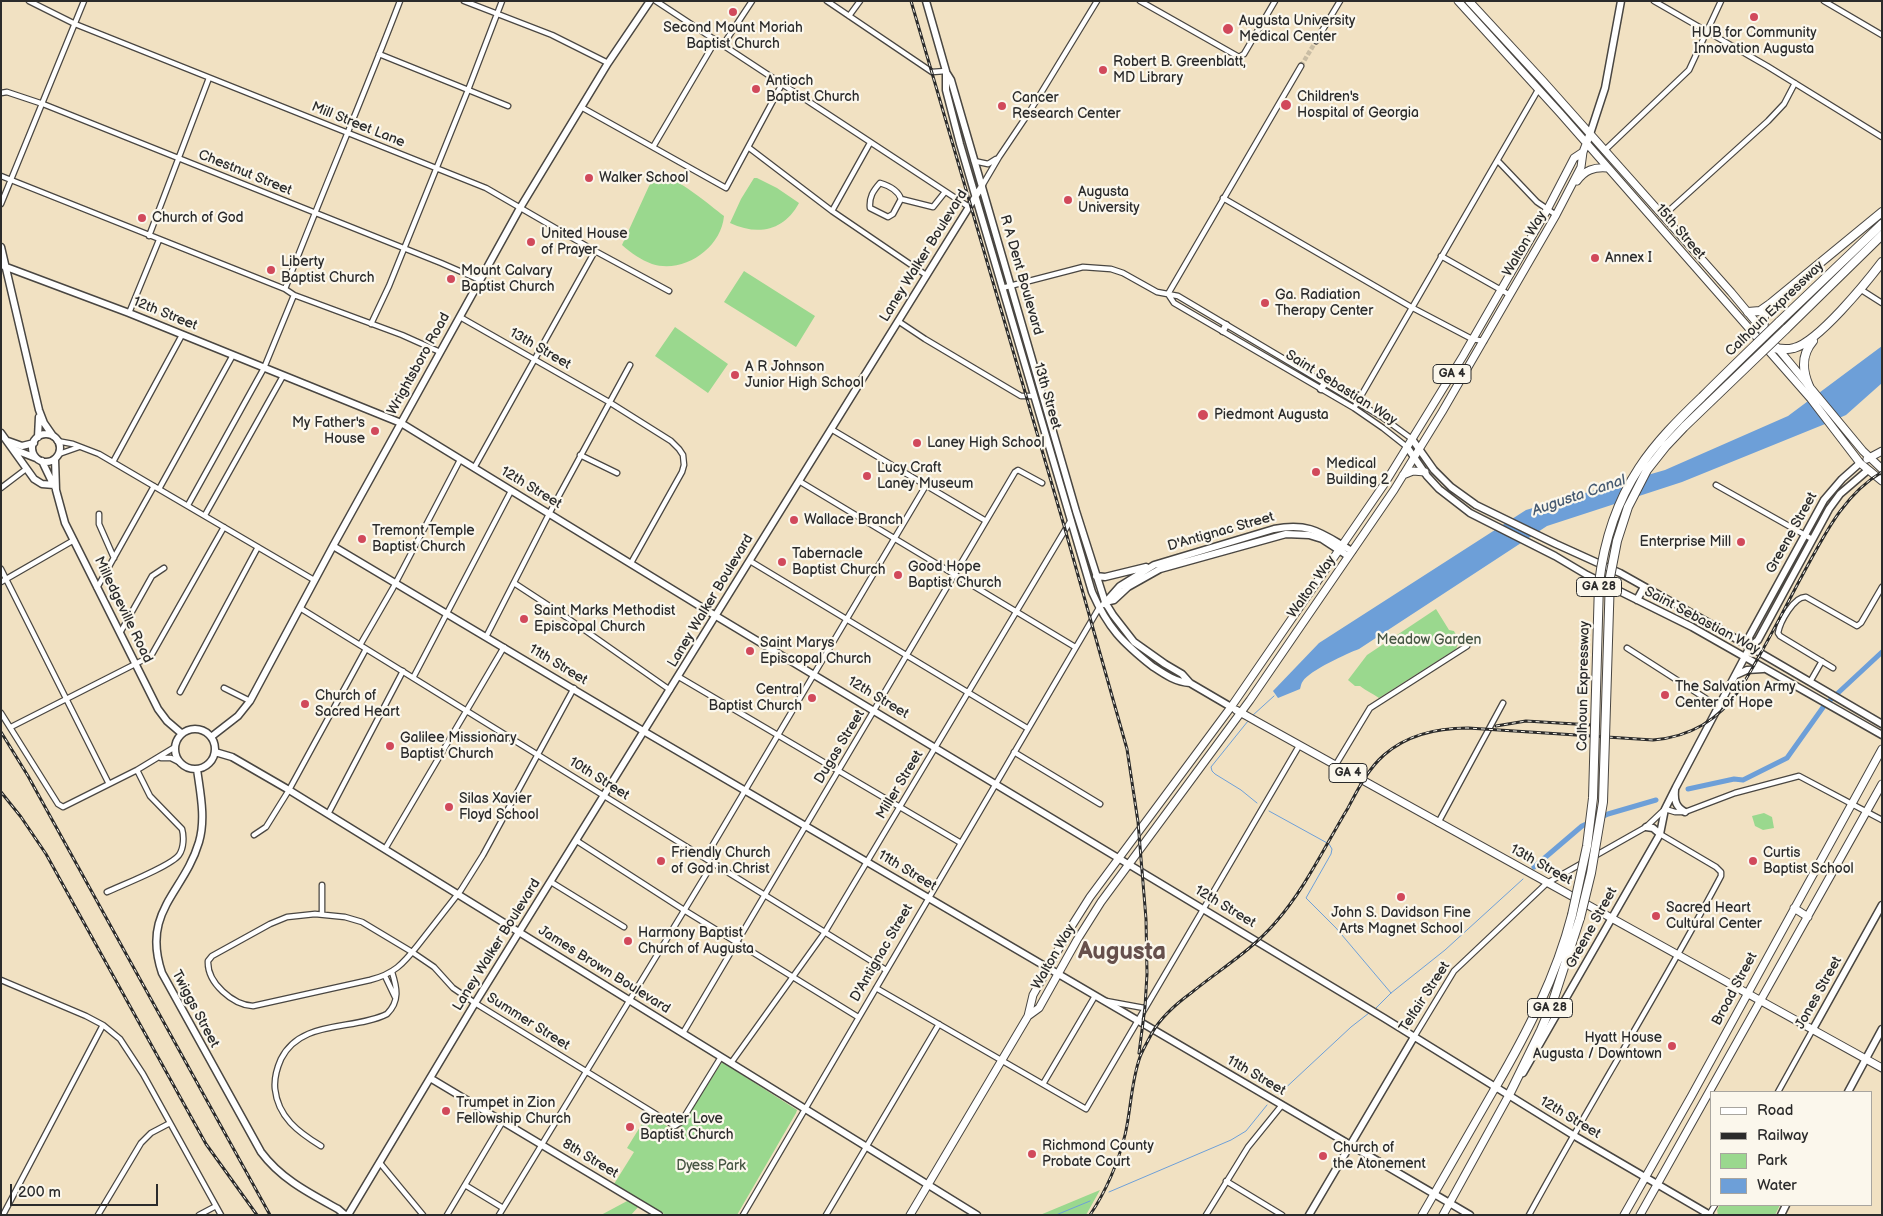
<!DOCTYPE html>
<html>
<head>
<meta charset="utf-8">
<style>
	body { margin:0 }
	#map { position:relative; width:1883px; height:1216px; overflow:hidden; background:#f1e1c2; font-family:"Balsamiq Sans",sans-serif }
	canvas { display:block }
	.frame { position:absolute; inset:0; border:2px solid #2b2b2b; pointer-events:none }
	.legend { position:absolute; left:1710px; top:1091px; width:162px; height:115px; box-sizing:border-box; background:#fbf7ec; border:1px solid #a8a59f; margin:0; padding:6px 9px; list-style:none; font-size:15px; color:#2b2b2b }
	.legend li { display:flex; align-items:center; gap:10px; height:25px }
	.legend b { width:25px; border:1px solid #a8a59f }
	.scale { position:absolute; left:10px; top:1184px; width:148px; height:22px; box-sizing:border-box; border:2px solid #2b2b2b; border-top:0; padding-left:6px; font-size:15px; line-height:18px; white-space:nowrap; color:#2b2b2b; -webkit-text-stroke:4px #fbf7ec; paint-order:stroke }
</style>
</head>
<body>
<div id="map">
<canvas width="1883" height="1216"></canvas>
<div class="frame"></div>
<ul class="legend">
<li><b style="height:6px;background:#fff"></b>Road</li>
<li><b style="height:6px;background:#2b2b2b"></b>Railway</li>
<li><b style="height:14px;background:#9ad88e"></b>Park</li>
<li><b style="height:14px;background:#6d9fd8"></b>Water</li>
</ul>
<div class="scale">200 m</div>
</div>
<script>
const ctx = document.querySelector('canvas').getContext('2d');
ctx.lineJoin = 'round';
function fillPath(path, color) { ctx.fillStyle = color; ctx.fill(path, 'evenodd'); }
function strokePath(path, color, width, dash) { ctx.strokeStyle = color; ctx.lineWidth = width; ctx.lineCap = dash ? 'butt' : 'round'; ctx.setLineDash(dash || []); ctx.stroke(path); }
function drawText(font, color, halo, rows, align = 'center') {
  ctx.font = font + ' "Balsamiq Sans",sans-serif'; ctx.lineWidth = 4.5; ctx.setLineDash([]); ctx.textBaseline = 'middle'; ctx.strokeStyle = halo; ctx.fillStyle = color; for (const [text, x, y, turn = 0] of rows) {
    ctx.save(); ctx.translate(x, y); ctx.rotate((+turn || 0) * Math.PI / 180); ctx.textAlign = isNaN(turn) ? turn : align; if (halo) ctx.strokeText(text, 0, 0); ctx.fillText(text, 0, 0); ctx.restore();
  }
}
const green = new Path2D(`
	M659,176C677,176 709,205 724,216C721,249 683,274 652,264C641,260 631,253 622,245L649,186L654,178Z
	M754,178H757L777,188L799,203C784,231 758,236 730,223L741,199Z
	M744,271L815,316L796,347L724,302Z
	M675,327L728,364L708,393L655,356Z
	M1436,609L1449,630L1454,631L1459,641L1456,649L1379,698C1372,693 1366,691 1360,686H1355L1348,680L1367,655Z
	M1764,813L1772,817L1774,828L1763,830L1755,826L1752,816Z
	M722,1062L797,1110L796,1113L737,1215H666L614,1184L634,1152L627,1148L648,1114L673,1130H679Z
	M1100,1190L1086,1215H1040Z
	M629,1200L639,1206L631,1215H601Z
	M1720,1205H1780L1775,1215H1718L1717,1210Z`);
const water = new Path2D(`
	M1882,346V383L1846,415L1830,422L1682,482L1547,526L1359,649C1348,653 1309,671 1303,681C1301,683 1301,686 1300,689L1278,698L1273,691L1319,643L1526,510L1665,470L1788,416Z`);
const stream = new Path2D(`
	M1252,716L1274,696
	M1248,721L1211,767L1212,771L1215,774L1241,790L1257,803
	M1269,811L1329,844L1332,849L1331,854L1306,898L1336,928L1391,993
	M1375,1009L1391,993L1445,950L1523,879
	M1279,1094L1351,1027L1369,1013
	M1109,1192L1231,1140L1246,1131L1267,1105
	M1056,1215L1090,1201`);
const canal = new Path2D(`
	M1688,789L1734,779L1743,780L1787,758L1824,706L1882,652
	M1534,867L1582,826L1608,814L1656,800`);
const streetTunnel = new Path2D(`
	M1301,66L1316,41`);
const street = new Path2D(`
	M29,1L75,24L486,188L595,251L669,291
	M464,1L552,35L608,63
	M656,1L969,207
	M827,1L932,72L946,71
	M1140,1L1239,57L1244,54L1275,1
	M1654,1L1767,66L1882,137
	M1824,1L1882,35
	M849,16L860,1
	M1316,41L1340,1
	M723,45L752,1
	M379,54L508,106
	M1,93L7,92L43,104L441,263L480,280
	M581,107L726,188L782,84
	M653,147L716,40
	M748,147L832,211L926,275
	M1604,151L1689,70L1721,1
	M974,161L988,164L996,159
	M1498,161L1537,202L1556,215
	M1,176L285,289L294,295L402,335L440,352
	M982,186L999,157L1030,111L1097,1
	M1223,198L1411,307L1472,339L1484,341
	M901,199L893,214L888,217L870,208C869,197 873,191 880,183C890,186 898,190 901,199L933,207L945,192
	M1,204L84,1
	M832,211L870,143
	M1663,216L1768,121L1784,104L1795,83
	M149,236L209,78
	M1441,256L1510,295
	M1002,288L1083,267L1111,269L1123,273L1157,292L1178,296L1382,417L1412,439
	M285,289C322,193 363,98 400,1
	M1860,289L1882,303
	M1168,294L1174,303L1354,408L1383,428L1407,447
	M1168,294L1301,66
	M129,313L159,240
	M460,317L609,402L671,441L679,449L683,455L684,465L682,472L631,563
	M898,321L925,339L1021,396H1034
	M371,324L389,286L468,90L502,1
	M1354,408L1538,90
	M831,429L986,521
	M57,441L73,444L99,454L314,580
	M59,454L79,447
	M580,455L617,473
	M113,462L182,335
	M474,468L595,251
	M799,481L1075,647
	M1716,485L1812,539
	M1,488L26,469
	M159,489L233,355
	M188,505L264,368L294,295
	M99,514V524L114,558
	M205,515L283,376
	M750,561L1027,728
	M1,569L109,784
	M1,582L74,540
	M514,583L566,617L670,690
	M97,588L154,486
	M300,608L886,970
	M120,633L152,576L164,568
	M486,637L549,514L630,365
	M360,645L393,588L460,460
	M1627,648L1719,707
	M1833,668L1780,636L1778,633C1780,622 1794,596 1806,597L1857,626L1861,623L1882,587
	M679,677L961,843
	M413,678L511,491
	M1810,682L1822,661
	M224,688L250,701
	M574,688L483,855L461,890L418,945C403,964 394,974 370,980L253,1006C233,1005 207,983 208,961L212,956L270,924L287,917L315,914L345,917L362,922L412,952L434,967L453,988L475,1003L675,1126L681,1122L721,1057
	M180,692L258,547
	M1,713L58,804L63,807L137,770L175,747
	M11,727L151,656L224,527
	M1014,752L1100,804
	M161,758H171L179,762
	M1335,766L1370,708L1467,646
	M328,814L403,671
	M1438,823L1503,703
	M254,835L266,827L289,790L366,649
	M577,841L684,910L858,1017
	M385,849L504,647
	M705,858L925,487
	M551,882L624,927
	M107,892C122,885 171,866 179,855C184,848 184,836 182,829L150,796L137,770
	M322,914V885
	M385,976L395,997
	M1,980L86,1016L103,1025L120,1039L143,1074L221,1215
	M876,988L1086,1109L1299,746
	M1106,1001L1144,1008
	M683,1033L1015,472L1018,470L1042,483
	M1414,1037L1454,971L1547,883L1646,827L1665,809L1675,812H1685L1735,793L1799,776L1882,820
	M731,1063L825,932L1071,520
	M1043,1084L1095,996
	M1778,1092L1813,1029
	M321,1146C298,1132 278,1117 275,1089C274,1079 277,1068 281,1059C301,1019 353,1031 387,1014C400,1001 397,988 392,972
	M380,1163L423,1215
	M1226,1181L1282,1215
	M465,1185L503,1208
	M3,1215L103,1025
	M98,1215L141,1143L151,1133L170,1123
	M199,1215L216,1206
	M447,1215L503,1121
	M499,1215L713,863
	M743,1215L1099,608
	M826,1215L939,1024
	M1206,1215L1248,1147L1282,1105
	M1529,1215C1591,1101 1660,991 1721,876V872L1716,867L1660,834
	M1709,1215L1715,1205`);
const secondary = new Path2D(`
	M926,1L946,71V90L960,144L1092,592C1108,628 1122,642 1152,666C1164,674 1175,682 1190,683
	M946,72L951,80L1076,511L1105,602L1113,615L1134,642L1165,664L1182,674L1190,683L1231,707
	M1590,134L1605,88L1621,1
	M1,247L39,410L44,423L53,436
	M1,265L129,313L401,423L716,616L1384,1018L1573,1135L1710,1215
	M1223,331L1226,325
	M1321,389L1325,383
	M1,433L34,479L42,484L54,485
	M32 448a14 14 0 1 1 28 0a14 14 0 1 1-28 0Z
	M38,437L39,417
	M1412,439L1434,470L1451,487L1476,505L1556,544L1620,573L1709,623L1882,724
	M8,441L22,446L34,443
	M1407,447L1427,476L1439,489L1470,513L1555,556L1587,575L1692,627L1882,735
	M13,449L36,458
	M55,459L56,490L65,523L158,709L167,721L181,733
	M42,461L54,486
	M333,546L645,732L1470,1215
	M1096,576L1105,577L1146,567
	M1637,600L1644,587
	M1105,602L1114,600L1128,587L1160,569L1286,534L1309,535L1322,539L1348,556
	M1104,604L1120,586L1154,565L1274,529C1311,522 1322,534 1352,551
	M1750,647L1749,637L1824,500L1842,479L1860,463
	M1736,675L1747,670L1763,669
	M175 749a20 20 0 1 1 40 0a20 20 0 1 1-40 0Z
	M211,737L238,716L250,701L333,546L520,208L608,63L650,1
	M215,752L232,757L289,790L977,1215
	M197,769C200,792 206,818 199,842C184,893 141,911 162,973L261,1152C281,1179 309,1193 338,1209L345,1215
	M1675,790C1674,801 1676,807 1685,812
	M1646,827L1653,828L1660,834
	M1813,1029L1882,905
	M1523,1073L1660,834L1665,809L1676,787L1750,647L1758,640L1829,509L1840,494L1868,470
	M430,1078L659,1215
	M1848,1092L1882,1029
	M348,1215L475,1003L982,186
	M1309,1215L1414,1037
	M1781,1215L1786,1205`);
const primary = new Path2D(`
	M1458,1L1560,113L1811,399L1860,463L1882,481
	M1469,1L1543,81L1731,292L1863,451L1882,469
	M1577,181C1585,170 1594,167 1607,168
	M1867,459L1882,451
	M1403,475L1413,471L1425,472
	M1236,710L1882,1068
	M1794,908L1808,917
	M1028,1016L1039,1008L1077,940L1101,902L1250,700L1394,490L1442,412L1556,215L1581,167L1583,152L1590,134
	M910,1215L1028,1016L1033,995L1071,927L1090,897L1231,707L1385,483L1463,356L1547,210L1574,158L1583,152
	M1422,1215L1495,1088
	M1443,1215L1509,1095
	M1624,1215L1692,1095L1882,749
	M1640,1215L1882,784`);
const highway = new Path2D(`
	M1770,304L1764,315L1763,346C1773,348 1784,351 1794,348C1818,342 1866,283 1882,262
	M1748,312L1760,311L1770,304L1882,212
	M1779,322L1882,224
	M1786,329L1882,235
	M1809,386C1802,370 1801,355 1813,341
	M1495,1088C1527,1033 1556,977 1572,915
	M1509,1095L1541,1030L1553,1001L1580,918`);
const rail = new Path2D(`
	M911,1L1065,529L1127,749L1138,822L1146,919L1147,974L1145,1007L1139,1053
	M1496,726L1526,721L1591,725
	M1,732L28,776L270,1215
	M1,792L21,817L46,854L206,1144L257,1215
	M1090,1215C1106,1191 1118,1163 1125,1135C1131,1110 1131,1082 1140,1057C1143,1049 1148,1041 1152,1033C1161,1017 1176,1004 1191,993C1219,970 1251,951 1275,923C1305,889 1325,846 1348,808C1358,789 1368,769 1384,755C1408,734 1437,728 1468,728L1653,740C1690,737 1719,720 1740,689C1763,652 1782,613 1803,574C1824,536 1843,495 1882,472`);
const highwayBridge = new Path2D(`
	M1572,915L1587,846L1593,798L1599,583C1604,542 1616,503 1639,468C1656,442 1679,419 1702,397C1727,372 1753,347 1779,322
	M1580,918L1591,873L1603,802L1610,577L1617,541L1628,507L1647,470L1666,446L1684,427L1786,329`);
const markers = [
	[733,12,5,"#d1495b"],
	[1754,17,5,"#d1495b"],
	[1228,29,6,"#d1495b"],
	[1103,70,5,"#d1495b"],
	[756,89,5,"#d1495b"],
	[1286,105,6,"#d1495b"],
	[1002,106,5,"#d1495b"],
	[589,178,5,"#d1495b"],
	[1068,200,5,"#d1495b"],
	[142,218,5,"#d1495b"],
	[531,242,5,"#d1495b"],
	[1595,258,5,"#d1495b"],
	[271,270,5,"#d1495b"],
	[451,279,5,"#d1495b"],
	[1265,303,5,"#d1495b"],
	[735,375,5,"#d1495b"],
	[1203,415,6,"#d1495b"],
	[375,431,5,"#d1495b"],
	[917,443,5,"#d1495b"],
	[1316,472,5,"#d1495b"],
	[867,476,5,"#d1495b"],
	[794,520,5,"#d1495b"],
	[362,539,5,"#d1495b"],
	[1741,542,5,"#d1495b"],
	[782,562,5,"#d1495b"],
	[898,575,5,"#d1495b"],
	[524,619,5,"#d1495b"],
	[750,651,5,"#d1495b"],
	[1665,695,5,"#d1495b"],
	[812,698,5,"#d1495b"],
	[305,704,5,"#d1495b"],
	[390,746,5,"#d1495b"],
	[449,807,5,"#d1495b"],
	[661,861,5,"#d1495b"],
	[1753,861,5,"#d1495b"],
	[1401,897,5,"#d1495b"],
	[1656,916,5,"#d1495b"],
	[628,941,5,"#d1495b"],
	[1672,1046,5,"#d1495b"],
	[446,1111,5,"#d1495b"],
	[630,1127,5,"#d1495b"],
	[1032,1154,5,"#d1495b"],
	[1323,1156,5,"#d1495b"]
];
const shields = [
	[1452,374,38],
	[1599,587,45],
	[1348,773,38],
	[1550,1008,45]
];
const shieldNames = [
	["GA 4",1452,374],
	["GA 28",1599,587],
	["GA 4",1348,773],
	["GA 28",1550,1008]
];
const poiNames = [
	["Augusta University",1239,21],
	["Medical Center",1239,37],
	["Second Mount Moriah",733,28,"center"],
	["Baptist Church",733,44,"center"],
	["HUB for Community",1754,33,"center"],
	["Innovation Augusta",1754,49,"center"],
	["Robert B. Greenblatt,",1113,62],
	["MD Library",1113,78],
	["Antioch",766,81],
	["Baptist Church",766,97],
	["Children's",1297,97],
	["Hospital of Georgia",1297,113],
	["Cancer",1012,98],
	["Research Center",1012,114],
	["Walker School",599,178],
	["Augusta",1078,192],
	["University",1078,208],
	["Church of God",152,218],
	["United House",541,234],
	["of Prayer",541,250],
	["Annex I",1605,258],
	["Liberty",281,262],
	["Baptist Church",281,278],
	["Mount Calvary",461,271],
	["Baptist Church",461,287],
	["Ga. Radiation",1275,295],
	["Therapy Center",1275,311],
	["A R Johnson",745,367],
	["Junior High School",745,383],
	["Piedmont Augusta",1214,415],
	["My Father's",365,423,"right"],
	["House",365,439,"right"],
	["Laney High School",927,443],
	["Medical",1326,464],
	["Building 2",1326,480],
	["Lucy Craft",877,468],
	["Laney Museum",877,484],
	["Wallace Branch",804,520],
	["Tremont Temple",372,531],
	["Baptist Church",372,547],
	["Enterprise Mill",1731,542,"right"],
	["Tabernacle",792,554],
	["Baptist Church",792,570],
	["Good Hope",908,567],
	["Baptist Church",908,583],
	["Saint Marks Methodist",534,611],
	["Episcopal Church",534,627],
	["Saint Marys",760,643],
	["Episcopal Church",760,659],
	["The Salvation Army",1675,687],
	["Center of Hope",1675,703],
	["Central",802,690,"right"],
	["Baptist Church",802,706,"right"],
	["Church of",315,696],
	["Sacred Heart",315,712],
	["Galilee Missionary",400,738],
	["Baptist Church",400,754],
	["Silas Xavier",459,799],
	["Floyd School",459,815],
	["Friendly Church",671,853],
	["of God in Christ",671,869],
	["Curtis",1763,853],
	["Baptist School",1763,869],
	["Sacred Heart",1666,908],
	["Cultural Center",1666,924],
	["John S. Davidson Fine",1401,913,"center"],
	["Arts Magnet School",1401,929,"center"],
	["Harmony Baptist",638,933],
	["Church of Augusta",638,949],
	["Hyatt House",1662,1038,"right"],
	["Augusta / Downtown",1662,1054,"right"],
	["Trumpet in Zion",456,1103],
	["Fellowship Church",456,1119],
	["Greater Love",640,1119],
	["Baptist Church",640,1135],
	["Richmond County",1042,1146],
	["Probate Court",1042,1162],
	["Church of",1333,1148],
	["the Atonement",1333,1164]
];
const streetNames = [
	["Mill Street Lane",358,125,22],
	["Chestnut Street",245,173,22],
	["15th Street",1680,232,49],
	["Walton Way",1525,244,-60],
	["Laney Walker Boulevard",924,256,-58],
	["R A Dent Boulevard",1021,275,74],
	["Calhoun Expressway",1775,309,-44],
	["12th Street",165,314,22],
	["13th Street",540,349,30],
	["Wrightsboro Road",419,364,-61],
	["Saint Sebastian Way",1341,388,32],
	["13th Street",1047,396,74],
	["12th Street",531,488,31],
	["D'Antignac Street",1221,532,-16],
	["Greene Street",1792,533,-61],
	["Walton Way",1312,587,-55],
	["Laney Walker Boulevard",711,601,-59],
	["Milledgeville Road",123,610,64],
	["Saint Sebastian Way",1702,621,28],
	["11th Street",558,665,31],
	["Calhoun Expressway",1584,686,-89],
	["12th Street",878,698,31],
	["Dugas Street",840,747,-59],
	["10th Street",599,779,32],
	["Miller Street",900,785,-59],
	["13th Street",1541,865,29],
	["11th Street",907,871,31],
	["12th Street",1225,907,31],
	["Greene Street",1592,928,-61],
	["Laney Walker Boulevard",497,945,-58],
	["D'Antignac Street",882,953,-60],
	["Walton Way",1054,957,-60],
	["James Brown Boulevard",604,970,32],
	["Broad Street",1735,989,-62],
	["Jones Street",1819,993,-61],
	["Telfair Street",1425,997,-57],
	["Twiggs Street",195,1009,62],
	["Summer Street",528,1022,32],
	["11th Street",1256,1076,30],
	["12th Street",1570,1118,31],
	["8th Street",590,1159,31]
];
const parkNames = [
	["Meadow Garden",1429,640],
	["Dyess Park",711,1166]
];
const waterNames = [
	["Augusta Canal",1579,496,-19]
];
const townNames = [
	["Augusta",1122,953]
];
fillPath(green, '#9ad88e');
fillPath(water, '#6d9fd8');
strokePath(stream, '#6d9fd8', 1);
strokePath(canal, '#6d9fd8', 5);
strokePath(streetTunnel, '#c9bda4', 4.5, [4.5, 2]);
strokePath(street, '#494642', 7);
strokePath(secondary, '#494642', 9);
strokePath(primary, '#494642', 9);
strokePath(highway, '#494642', 10);
strokePath(street, '#fff', 4.5);
strokePath(secondary, '#fff', 6);
strokePath(primary, '#fff', 7);
strokePath(highway, '#fff', 8);
strokePath(rail, '#2b2b2b', 3);
strokePath(rail, '#fbf7ec', 1, [4]);
strokePath(highwayBridge, '#494642', 10, []);
strokePath(highwayBridge, '#fff', 8);
for (const [x, y, r, color] of markers) { const dot = new Path2D(); dot.arc(x, y, r, 0, 2 * Math.PI); ctx.fillStyle = color; ctx.fill(dot); strokePath(dot, '#fbf7ec', 2); }
for (const [x, y, w] of shields) { const box = new Path2D(); box.roundRect(x - w / 2, y - 9.5, w, 19, 4); ctx.fillStyle = '#fbf7ec'; ctx.fill(box); strokePath(box, '#2b2b2b', 1); }
drawText('bold 12px', '#2b2b2b', null, shieldNames);
drawText('14px', '#2b2b2b', '#fbf7ec', poiNames, 'left');
drawText('14px', '#2b2b2b', '#fbf7ec', streetNames);
drawText('14px', '#475644', '#fbf7ec', parkNames);
drawText('italic 15px', '#455970', '#fbf7ec', waterNames);
drawText('bold 24px', '#66504c', '#fbf7ec', townNames);
</script>
</body>
</html>
